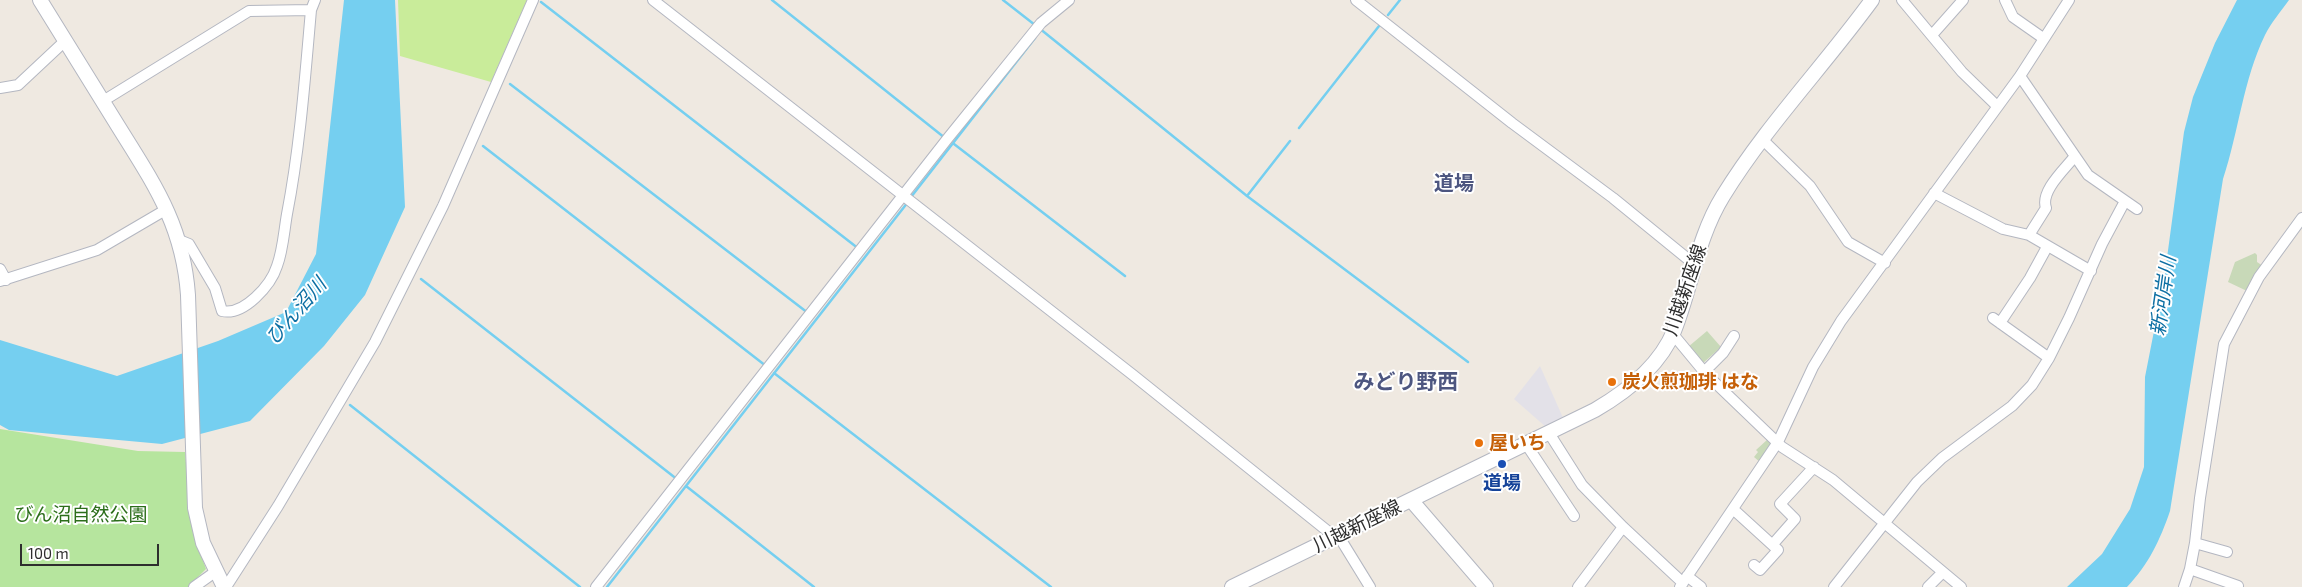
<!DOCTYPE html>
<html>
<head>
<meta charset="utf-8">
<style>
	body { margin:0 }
	#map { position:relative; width:2302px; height:587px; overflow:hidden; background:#efe9e1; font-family:"Exo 2",sans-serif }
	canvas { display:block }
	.scale { position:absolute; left:20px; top:544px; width:139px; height:22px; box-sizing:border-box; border:2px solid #2e2e2e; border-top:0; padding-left:6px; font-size:15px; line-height:18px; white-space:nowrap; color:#2e2e2e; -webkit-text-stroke:4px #fff; paint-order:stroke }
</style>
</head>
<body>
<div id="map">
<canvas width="2302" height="587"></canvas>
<div class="scale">100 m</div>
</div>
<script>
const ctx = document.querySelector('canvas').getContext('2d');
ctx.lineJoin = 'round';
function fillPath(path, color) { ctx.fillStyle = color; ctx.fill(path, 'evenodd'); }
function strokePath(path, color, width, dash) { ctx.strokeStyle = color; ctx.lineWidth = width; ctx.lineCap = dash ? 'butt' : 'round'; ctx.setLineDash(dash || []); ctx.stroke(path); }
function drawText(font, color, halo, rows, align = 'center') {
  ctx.font = font + ' "Exo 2","Noto Sans JP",sans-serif'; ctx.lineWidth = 4; ctx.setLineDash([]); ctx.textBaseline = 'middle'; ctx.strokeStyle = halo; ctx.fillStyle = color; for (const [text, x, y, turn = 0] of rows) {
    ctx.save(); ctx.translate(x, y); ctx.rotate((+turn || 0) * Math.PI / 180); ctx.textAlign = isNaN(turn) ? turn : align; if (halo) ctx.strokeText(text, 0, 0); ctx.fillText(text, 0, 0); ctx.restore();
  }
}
const industrial = new Path2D(`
	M1540,366L1564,420L1547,428L1514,399Z`);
const green = new Path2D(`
	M0,429L138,451L185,452L192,527L206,569L188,587H0Z`);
const cemetery = new Path2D(`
	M2255,253L2257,255V262L2263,266L2247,291L2228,282L2235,262Z
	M1707,331L1721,347L1702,364L1688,347Z
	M1768,439L1773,444L1761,463L1754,457L1758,452L1756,450Z`);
const pitch = new Path2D(`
	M398,0H527L491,82L400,56Z`);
const water = new Path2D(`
	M344,0H395L405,207L365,295L324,346L250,421L162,444L9,430L0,425V340L117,376L218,341L286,312L316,254Z
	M2237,0H2289C2281,11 2271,23 2265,35C2243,80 2239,131 2223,179L2170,511C2160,540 2149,564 2127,587H2067L2102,554L2130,509L2144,467L2145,377L2164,280L2184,132L2193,97L2215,43Z`);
const stream = new Path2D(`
	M772,0L945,138
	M1003,0L1035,25
	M541,2L859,249
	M1388,15L1400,0
	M1039,28L1247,196L1468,362
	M510,84L808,313
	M1299,128L1379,26
	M954,144L1125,276
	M483,146L766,366
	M1247,196L1290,141
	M911,197L1035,38
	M421,279L678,480
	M774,373L1051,587
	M350,405L580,587
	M686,486L814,587
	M607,587L908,202`);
const street = new Path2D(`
	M653,0L1133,375L1335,537
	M1356,0L1512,123L1613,198L1694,264
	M1902,0L1962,72L1997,106
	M2005,0L2013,17L2043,38
	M1932,35L1963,0
	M2020,76L2088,175L2137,209
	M0,88L18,85L65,41
	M103,101L249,11L311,10
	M1763,140L1810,186L1848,242L1885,263
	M1934,193L2003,229L2029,235L2091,271
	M2029,235L2046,208C2040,191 2065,169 2075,156
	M179,240L189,244L215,288L222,311C244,316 271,285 277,266C283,250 284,231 287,214C300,147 305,78 311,10L315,0
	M0,269L6,280
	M0,281L97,250L167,209
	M1993,318L2049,358
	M2000,323L2030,278L2047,247
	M1672,333L1706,374L1782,447L1833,480L1961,587
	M1704,372L1723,353L1734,336
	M1549,433L1582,485L1623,527L1683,583
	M1526,444L1574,516
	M1733,509L1778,550L1760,570L1754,565
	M1338,535L1370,587
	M2195,543L2227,552
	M1773,544L1795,519L1780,504L1814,467
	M2190,569L2238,586
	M1687,576L1701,587
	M194,587L215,572
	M226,587L278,506L375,342L443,206L533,0
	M596,587L948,138L1041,23L1069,0
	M1578,587L1623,527
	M1680,587L1778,442L1813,367L1841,321L2020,76L2069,0
	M1834,587L1917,482L1942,458L2012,406L2032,385L2049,358L2069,318L2102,244L2125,201
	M1928,587L1943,572
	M2184,587L2190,569L2195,543L2200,498L2224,344L2259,277L2302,218`);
const secondary = new Path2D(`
	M40,0C66,42 92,84 118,126C154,184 183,225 188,295L195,508L203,543L224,587
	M1411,500L1486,587
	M1232,587L1595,410C1626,392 1660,365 1674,331C1692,286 1697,238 1723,196C1766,126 1824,66 1872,0`);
const markers = [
	[1612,382,5,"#e8710a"],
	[1479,443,5,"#e8710a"],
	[1502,464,5,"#1a4fb4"]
];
const streetNames = [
	["川越新座線",1685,290,-71],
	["川越新座線",1357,526,-26]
];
const foodNames = [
	["炭火煎珈琲 はな",1622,382],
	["屋いち",1489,443]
];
const transitNames = [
	["道場",1502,483]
];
const parkNames = [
	["びん沼自然公園",81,515]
];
const neighbourhoodNames = [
	["道場",1454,183]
];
const waterNames = [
	["新河岸川",2163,296,-82],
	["びん沼川",296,311,-49]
];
const quarterNames = [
	["みどり野西",1406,382]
];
fillPath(industrial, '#e3e1e8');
fillPath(green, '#b6e59e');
fillPath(cemetery, '#c8d9b8');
fillPath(pitch, '#c9ec9a');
fillPath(water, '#75cff0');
strokePath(stream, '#75cff0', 2.5);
strokePath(street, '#b4b7c1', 12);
strokePath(secondary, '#b4b7c1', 16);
strokePath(street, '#fff', 10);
strokePath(secondary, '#fff', 14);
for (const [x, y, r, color] of markers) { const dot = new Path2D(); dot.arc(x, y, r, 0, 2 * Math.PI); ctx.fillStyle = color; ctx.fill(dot); strokePath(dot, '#fff', 2); }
drawText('19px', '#2e2e2e', '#fff', streetNames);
drawText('bold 19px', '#c56008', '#fff', foodNames, 'left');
drawText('bold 19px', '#164399', '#fff', transitNames);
drawText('19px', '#2c6e1b', '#fff', parkNames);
drawText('bold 20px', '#4d5680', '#fff', neighbourhoodNames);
drawText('italic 20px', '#0d6fa3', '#fff', waterNames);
drawText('bold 21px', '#4d5680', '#fff', quarterNames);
</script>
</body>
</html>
